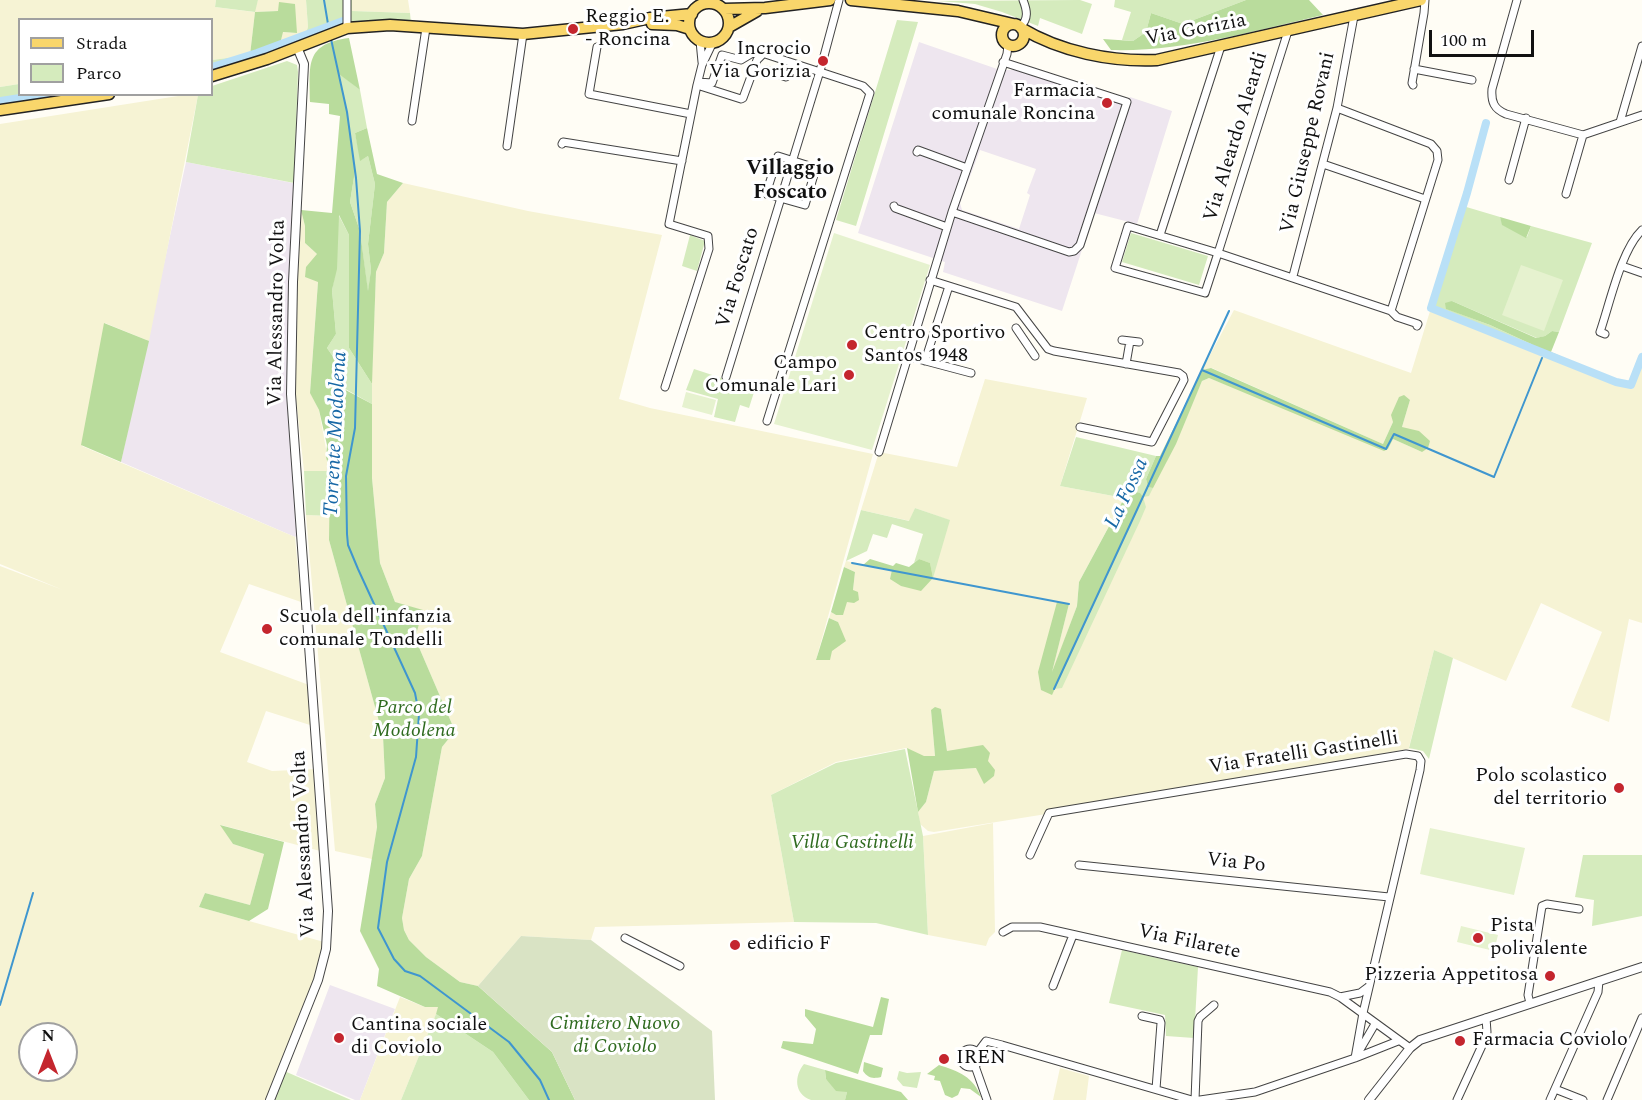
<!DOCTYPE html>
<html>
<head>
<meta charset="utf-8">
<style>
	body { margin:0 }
	#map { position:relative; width:1642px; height:1100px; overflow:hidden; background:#fffdf5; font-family:Spectral,serif }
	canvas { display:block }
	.legend { position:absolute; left:18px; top:18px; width:195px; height:78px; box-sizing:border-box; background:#fff; border:2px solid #a0a0a0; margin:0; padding:8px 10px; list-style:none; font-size:18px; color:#111 }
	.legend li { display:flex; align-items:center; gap:12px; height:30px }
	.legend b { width:30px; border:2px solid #a0a0a0 }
	.north { position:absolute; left:18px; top:1022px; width:60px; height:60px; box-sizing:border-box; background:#fff; border:2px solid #a0a0a0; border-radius:50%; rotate:0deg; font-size:16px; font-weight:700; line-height:24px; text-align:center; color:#111 }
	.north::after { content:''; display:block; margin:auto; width:21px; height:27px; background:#c4262e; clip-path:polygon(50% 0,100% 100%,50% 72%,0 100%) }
	.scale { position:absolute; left:1429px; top:30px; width:105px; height:27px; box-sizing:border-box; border:3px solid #111; border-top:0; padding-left:8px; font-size:18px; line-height:21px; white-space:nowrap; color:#111; -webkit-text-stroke:4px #fff; paint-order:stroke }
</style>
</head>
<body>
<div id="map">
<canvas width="1642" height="1100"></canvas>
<ul class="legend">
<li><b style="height:8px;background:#f9d66b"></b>Strada</li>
<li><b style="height:16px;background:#d5ebbd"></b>Parco</li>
</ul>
<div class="north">N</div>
<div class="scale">100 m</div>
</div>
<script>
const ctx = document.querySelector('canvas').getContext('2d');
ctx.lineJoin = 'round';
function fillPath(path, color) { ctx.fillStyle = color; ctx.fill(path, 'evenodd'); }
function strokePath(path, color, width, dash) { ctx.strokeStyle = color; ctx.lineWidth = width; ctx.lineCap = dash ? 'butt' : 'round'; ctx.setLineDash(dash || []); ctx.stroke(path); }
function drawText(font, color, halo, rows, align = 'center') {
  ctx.font = font + ' Spectral,serif'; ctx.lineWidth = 6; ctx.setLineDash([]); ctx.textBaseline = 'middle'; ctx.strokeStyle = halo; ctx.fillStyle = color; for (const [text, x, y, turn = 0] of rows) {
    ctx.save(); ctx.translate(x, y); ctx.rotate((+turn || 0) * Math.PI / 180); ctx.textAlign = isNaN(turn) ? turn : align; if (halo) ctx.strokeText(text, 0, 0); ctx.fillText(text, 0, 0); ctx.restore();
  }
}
const industrial = new Path2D(`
	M919,42L1000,70H1026L1127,102L1130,97L1172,111L1137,224L1094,213L1062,311L943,272L945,262L858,233ZM980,150L1036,169L1027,193L1030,195L1019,229L962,210L960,203Z
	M186,162L298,184L291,394L300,533L295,537L121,462Z
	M330,985L395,1009L360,1100H355L296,1075Z`);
const farmland = new Path2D(`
	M0,0H216L215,7L254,12L258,0H306L308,27L306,33L280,44L282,32L296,33L278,11L255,12L250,55L212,60V20H20L19,84L0,87Z
	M352,0H408L410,13L352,11Z
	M198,95L149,341L105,323L82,446L295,537L301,602L249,584L220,652L309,685L310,725L266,711L247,762L272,771L318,769L324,852L221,825L233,844L264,854L250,905L205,893L199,907L324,942L313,984L266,1100H0V566L63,590L0,564V124L178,96ZM30,1034H66V1070H30Z
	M403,183L528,211L662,235L619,399L650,408L873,454L816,660L838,622L829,618L831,612L836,615L847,601L853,590L855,572L844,567L846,561L892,570L901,586L949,520L915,508L910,521L861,510L879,452L957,467L985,379L1087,398L1060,486L1124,498L1079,582L1077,606L1050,679L1069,604L1058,602L1047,692L1143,497L1165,465L1202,381L1209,378L1388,449L1393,439L1422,452L1402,427L1410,400L1393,422L1383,444L1212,368L1202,370L1234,310L1411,373L1431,308L1533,348L1552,359L1558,355L1633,389L1642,365V623L1629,619L1609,722L1571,707L1602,632L1541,603L1506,681L1434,650L1409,747L1413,748L1065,811L934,832L928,831L920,824L918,812L926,802L934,771L977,768L994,776L947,751L941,709L931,710L935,756L924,757L906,748L836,762L771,795L794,922L595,927L591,940L521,936L478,986L460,982L426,957L409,940L404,930L402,918L409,879L422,856L442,747L455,731L415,638L395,602L380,563L372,478V371L376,272L384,253L387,202Z
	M298,197L305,226V243L317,254L318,282L310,392L319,410L330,471H304L295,390Z
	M306,515L331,516L329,540L383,736L385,778L375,804L377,827L372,859L335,851Z
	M993,823L995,932L989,938L986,946L928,935L923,836Z
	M400,997L425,1007H439L401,1100H360Z
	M1060,1068L1089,1076L1086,1100H1053Z`);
const green = new Path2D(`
	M216,0H258L255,12L215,7Z
	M306,0H352V11L410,13L411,23L347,24L336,27L212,68V60L250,55L306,33L308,27Z
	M1080,0L1092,4L1082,34L1040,18L1038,26L1002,12L975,4L938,1Z
	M1115,0H1246L1183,24L1151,13L1146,32L1133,41L1122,40L1131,12L1114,7Z
	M897,20L918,22L856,226L836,220Z
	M287,61L297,65L298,72L294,183L186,162L198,95L212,94V86Z
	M339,73L360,90L367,128L355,133L361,160L368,156L375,184L368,244L371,270L368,294L360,231L350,202L355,171L347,112Z
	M19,84L20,94L66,95L0,104V87Z
	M1463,206L1500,217L1503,225L1527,237L1531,226L1592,243L1559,332L1552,331L1545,336L1537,338L1452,301L1447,309L1490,325L1531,344L1533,348L1431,308Z
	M338,214L349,235V348L372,384V404L340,386L341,368L327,348L336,334L332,290L336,269Z
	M1131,233L1208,256L1199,285L1122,262Z
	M690,235L705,241L697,271L682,266Z
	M694,369L755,389L749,408L740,405L735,422L714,417L718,399L686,390Z
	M1076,437L1156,456L1146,479L1148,487L1153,488L1149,496L1143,497L1146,507L1140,521L1062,688L1054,689L1128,491L1124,498L1060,486Z
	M304,471H330L331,516L306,515Z
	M915,508L950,520L933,578L930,563L919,559L914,563L923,534L892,524L887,538L873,534L867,551L846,561L861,510L909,521Z
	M1434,650L1453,658L1429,759L1423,751L1409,748Z
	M905,749L923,836L928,935L876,923L794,922L771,795L836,763Z
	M1583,855H1642V916L1592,926L1594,900L1575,897Z
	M1122,950L1198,967L1194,1038L1166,1036L1165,1015L1109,1003Z
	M436,1014L493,1052L529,1100H401Z
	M804,1064L825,1070L826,1079L847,1092L845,1100C835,1100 820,1100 811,1100C794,1094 794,1076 804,1064Z
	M282,1070L351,1100H270Z
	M899,1071L907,1073L921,1072L917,1088L903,1086L897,1079Z`);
const forest = new Path2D(`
	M1246,0H1309L1323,15C1253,31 1183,52 1111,50L1103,39L1133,41L1146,32L1151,13L1183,24Z
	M279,2L295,4L297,33L283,32L280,44L250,55L255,12L278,11Z
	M349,38L360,90L339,74L347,112L355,171L350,202L360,231L368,291L371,270L368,244L375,184L368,156L360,161L355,133L367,128L377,174L403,183L387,202L384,253L376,272L372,384L349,348V235L339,215L337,269L332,290L336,334L327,348L341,368L340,387L372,404V478L380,563L395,602L423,610L415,638L455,731L442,747L422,856L409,879L402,918L404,930L409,940L426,957L460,982L478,986L552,1052L575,1100H529L493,1052L436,1014L438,1007H425L377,986L379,969L360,931L377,827L375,804L385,778L383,736L329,540L330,471L326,457L327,445L319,410L310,393L318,282L305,277L306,267L317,254L305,243V226L301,210L332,213L340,116L329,114V104L310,102C310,65 304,44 349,38Z
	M1500,217L1531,226L1526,238L1502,225Z
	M1452,301L1536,338L1545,336L1552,331L1559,332L1551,352L1558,355L1552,359L1535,352L1531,344L1490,325L1446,309L1445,303Z
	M104,323L149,341L121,462L81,445Z
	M1211,368L1383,444L1393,422L1391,415L1399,397L1404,395L1410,400L1402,427L1419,431L1430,441L1428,448L1422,452L1393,439L1388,449L1384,451L1209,378L1202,381L1176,444L1153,488L1148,487L1146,479L1156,456H1160L1202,370Z
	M1128,491L1140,493L1143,497L1052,695L1041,690L1038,672L1057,602L1069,604L1052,672L1077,606L1079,582Z
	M870,559L893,566L896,563L909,567L919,559L930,563L933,578L921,591L901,586L890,579L892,570L863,565Z
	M844,567L855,572L853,590L858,592L859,600L854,603L847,602L843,615H836L831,612Z
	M829,618L838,622L846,641L832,651L830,660H816Z
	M935,707L941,709L947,751L983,745L990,753L988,761L995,770L994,776L984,784L976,768L934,771L926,802L918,812L907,748L924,756H935L931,710Z
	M220,825L284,842L268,909L249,921L199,907L205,893L250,905L264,854L233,844Z
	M881,997L889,999L882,1035H870L858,1074L781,1048L783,1041L813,1044L816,1029L805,1016V1009L873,1027Z
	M864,1062L883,1068L881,1077C872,1079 868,1078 863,1071Z
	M939,1065C958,1071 974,1077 981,1097L970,1089L961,1088L958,1095L952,1098L945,1095L940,1081L934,1080L935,1076L927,1074Z
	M825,1070L901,1092L908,1100H845L847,1092L836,1091L826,1079Z`);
const cemetery = new Path2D(`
	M521,936L591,940L712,1031L715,1100H575L552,1052L478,986Z`);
const pitch = new Path2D(`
	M834,233L930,265L872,450L774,424Z
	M1521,265L1563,280L1544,331L1502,315Z
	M686,392L716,400L712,415L682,407Z
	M1430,828L1525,848L1514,895L1420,874Z
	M1461,926L1498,935L1494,951L1457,942Z`);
const stream = new Path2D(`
	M324,0L329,30
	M331,39L347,112L356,178L360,231L355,428L346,476L347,534L348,545L358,569L415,693L419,714L416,757L387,862L378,928L394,959L405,971L420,976L509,1042L540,1080L549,1100
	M1202,370L1386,449L1394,434L1494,477L1542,358
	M852,563L1069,604
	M1054,689L1229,311
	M0,1005L33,893`);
const canal = new Path2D(`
	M212,67L257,53L343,21
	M0,101L46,94
	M1486,123L1467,193L1431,308L1616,382L1631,385L1642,357`);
const minor = new Path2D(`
	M1517,0L1492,89C1491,102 1494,109 1506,114L1583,135L1642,115
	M1020,27C1029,19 1027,10 1023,0
	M347,28V0
	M1288,31L1218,253L1128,226L1115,268L1205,293L1218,253L1391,311
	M700,41L702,62
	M597,47L589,94L691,114
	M1414,69L1472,80
	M766,70L786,77
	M698,82L712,83L722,55L741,60L756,51L863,86L870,93L767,421
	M697,85L741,99L743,98L757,60L764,53
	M1413,85L1412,83L1424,13L1425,0
	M1337,108L1431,144L1437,151L1438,160L1391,311L1397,317L1418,324L1417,326
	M412,121L426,28
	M1620,122L1642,46
	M562,144L563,142L682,161
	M507,146L523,34
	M917,152L918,150L967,168
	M778,156L816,168L805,205L766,194Z
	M1323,164L1425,199
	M1509,180L1526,118
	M1566,194L1583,135
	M894,206L895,208L947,227
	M952,212L1069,252L1074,251L1080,245L1127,102L1003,62
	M1160,235L1221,46
	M1622,266L1642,273
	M1293,276L1337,108L1354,16
	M930,280L1016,307L1048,349L1054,351L1179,373L1183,376L1184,380L1152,442L1080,427
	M1016,328L1035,356
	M1605,334L1600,332C1610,303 1621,250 1642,230
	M1122,340L1139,342
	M907,356L971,373
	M925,361L949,286
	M1126,364L1130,341
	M726,377L820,71L839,0
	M665,387L709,249L708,236L669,224L697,85L702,65L713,42
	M879,452L952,212L1007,54L1008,45
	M1030,855L1049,813L1406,754L1418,756L1421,761L1420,770L1363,1013L1355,1058
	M1079,865L1389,897
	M1003,932L1012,927H1040L1330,992L1340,997L1410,1048
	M625,938L680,966
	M1053,986L1073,935
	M1340,997L1360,993L1368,987
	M1530,1003L1528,995L1542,906L1547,904L1579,909
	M1142,1016L1160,1020L1161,1023L1156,1089
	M961 1058a9 9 0 1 1 18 0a9 9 0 1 1-18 0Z
	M977,1053L986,1041L1002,1045L1192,1100
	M1358,1053L1375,1024
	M975,1066L987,1100
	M1555,1089L1583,1100
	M1195,1100L1198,1021L1200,1017L1214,1005
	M1200,1100L1255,1092L1355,1058L1398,1041
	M1457,1100L1485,1039L1487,1032L1486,1018
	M1550,1100L1598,992L1599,981
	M1607,1100L1642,1018`);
const tertiary = new Path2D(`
	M715,0L716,4
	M703,4L704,0
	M270,1100L318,980L326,949L328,911L291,394L293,282L304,64L297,47
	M1369,1100L1410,1048L1420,1040L1642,967`);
const primary = new Path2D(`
	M851,0L958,11L1013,24
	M689 23a20 20 0 1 1 40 0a20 20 0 1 1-40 0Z
	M724,9L765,8L830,0
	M652,24L677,25L690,29
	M1002 35a11 11 0 1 1 22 0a11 11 0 1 1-22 0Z
	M729,27L757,11
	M1021,28C1061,52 1111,62 1157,60L1421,0
	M212,76L267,59L347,28L390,25L523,34L623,24L650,18L692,14
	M0,110L109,94`);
const markers = [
	[573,29,6,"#c4262e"],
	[823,61,6,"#c4262e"],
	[1107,103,6,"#c4262e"],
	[852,345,6,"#c4262e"],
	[849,375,6,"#c4262e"],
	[267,629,6,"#c4262e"],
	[1619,788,6,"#c4262e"],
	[1478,938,6,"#c4262e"],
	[735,945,6,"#c4262e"],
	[1550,976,6,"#c4262e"],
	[339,1038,6,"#c4262e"],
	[1460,1041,6,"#c4262e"],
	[944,1059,6,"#c4262e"]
];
const poiNames = [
	["Reggio E.",585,18],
	["- Roncina",585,41],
	["Incrocio",811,50,"right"],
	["Via Gorizia",811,73,"right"],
	["Farmacia",1095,92,"right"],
	["comunale Roncina",1095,115,"right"],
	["Centro Sportivo",864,334],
	["Santos 1948",864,357],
	["Campo",837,364,"right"],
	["Comunale Lari",837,387,"right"],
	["Scuola dell'infanzia",279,618],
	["comunale Tondelli",279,641],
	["Polo scolastico",1607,777,"right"],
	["del territorio",1607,800,"right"],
	["Pista",1490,927],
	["polivalente",1490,950],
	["edificio F",747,945],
	["Pizzeria Appetitosa",1538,976,"right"],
	["Cantina sociale",351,1026],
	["di Coviolo",351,1049],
	["Farmacia Coviolo",1472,1041],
	["IREN",956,1059]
];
const streetNames = [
	["Via Gorizia",1196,31,-11],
	["Via Aleardo Aleardi",1237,137,-73],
	["Via Giuseppe Rovani",1309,143,-77],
	["Via Foscato",739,278,-73],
	["Via Alessandro Volta",278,313,-89],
	["Via Fratelli Gastinelli",1304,754,-9],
	["Via Alessandro Volta",305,844,-93],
	["Via Po",1236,864,6],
	["Via Filarete",1189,943,12]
];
const parkNames = [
	["Parco del",414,709],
	["Modolena",414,732],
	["Villa Gastinelli",852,844],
	["Cimitero Nuovo",615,1025],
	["di Coviolo",615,1048]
];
const neighbourhoodNames = [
	["Villaggio",790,170],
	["Foscato",790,194]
];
const waterNames = [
	["Torrente Modolena",337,434,-87],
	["La Fossa",1128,494,-65]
];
fillPath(industrial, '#eee6ef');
fillPath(farmland, '#f6f3d4');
fillPath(green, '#d5ebbd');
fillPath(forest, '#b9dc9c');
fillPath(cemetery, '#d9e3c4');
fillPath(pitch, '#e6f2cf');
strokePath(stream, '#3f96cf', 2);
strokePath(canal, '#b9e0f7', 8);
strokePath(minor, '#444', 9);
strokePath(tertiary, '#444', 10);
strokePath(primary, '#222', 13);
strokePath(minor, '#fff', 7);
strokePath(tertiary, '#fff', 8);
strokePath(primary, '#f9d66b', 10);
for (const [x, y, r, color] of markers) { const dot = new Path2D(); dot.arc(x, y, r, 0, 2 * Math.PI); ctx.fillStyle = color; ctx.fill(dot); strokePath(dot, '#fff', 2); }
drawText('20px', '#111', '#fff', poiNames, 'left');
drawText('20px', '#111', '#fff', streetNames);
drawText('italic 20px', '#2f6b1f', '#fff', parkNames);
drawText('bold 21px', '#111', '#fff', neighbourhoodNames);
drawText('italic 21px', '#1768a6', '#fff', waterNames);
</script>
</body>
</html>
